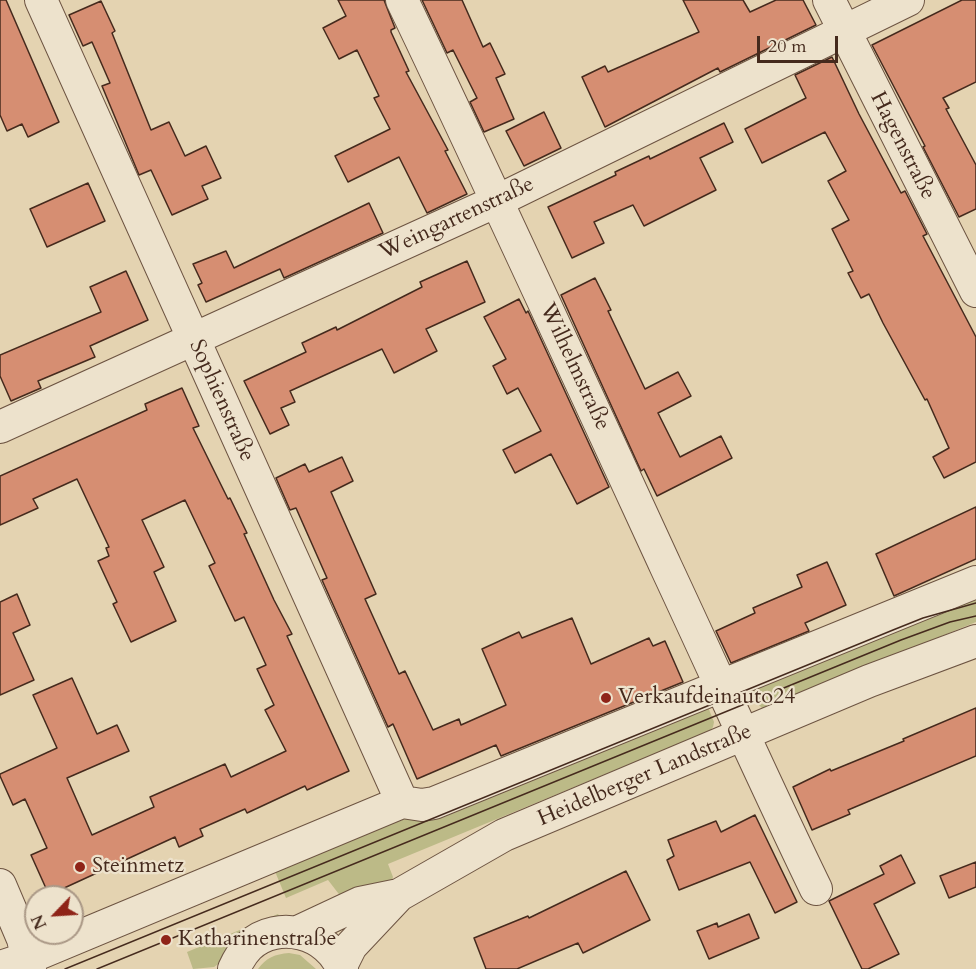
<!DOCTYPE html>
<html>
<head>
<meta charset="utf-8">
<style>
	body { margin:0 }
	#map { position:relative; width:976px; height:969px; overflow:hidden; background:#e4d3b1; font-family:Cardo,serif }
	canvas { display:block }
	.north { position:absolute; left:24px; top:885px; width:60px; height:60px; box-sizing:border-box; background:#ede2cc; border:2px solid #aa9886; border-radius:50%; rotate:245deg; font-size:16px; font-weight:700; line-height:24px; text-align:center; color:#452a1d }
	.north::after { content:''; display:block; margin:auto; width:21px; height:27px; background:#8f2418; clip-path:polygon(50% 0,100% 100%,50% 72%,0 100%) }
	.scale { position:absolute; left:757px; top:36px; width:81px; height:27px; box-sizing:border-box; border:3px solid #452a1d; border-top:0; padding-left:8px; font-size:18px; line-height:21px; white-space:nowrap; color:#452a1d; -webkit-text-stroke:4px #ede2cc; paint-order:stroke }
</style>
</head>
<body>
<div id="map">
<canvas width="976" height="969"></canvas>
<div class="north">N</div>
<div class="scale">20 m</div>
</div>
<script>
const ctx = document.querySelector('canvas').getContext('2d');
ctx.lineJoin = 'round';
function fillPath(path, color) { ctx.fillStyle = color; ctx.fill(path, 'evenodd'); }
function strokePath(path, color, width, dash) { ctx.strokeStyle = color; ctx.lineWidth = width; ctx.lineCap = dash ? 'butt' : 'round'; ctx.setLineDash(dash || []); ctx.stroke(path); }
function drawText(font, color, halo, rows, align = 'center') {
  ctx.font = font + ' Cardo,serif'; ctx.lineWidth = 4.5; ctx.setLineDash([]); ctx.textBaseline = 'middle'; ctx.strokeStyle = halo; ctx.fillStyle = color; for (const [text, x, y, turn = 0] of rows) {
    ctx.save(); ctx.translate(x, y); ctx.rotate((+turn || 0) * Math.PI / 180); ctx.textAlign = isNaN(turn) ? turn : align; if (halo) ctx.strokeText(text, 0, 0); ctx.fillText(text, 0, 0); ctx.restore();
  }
}
const green = new Path2D(`
	M976,588V622L763,709L756,702L749,685Z
	M706,702L714,722L713,727L710,731L388,864L393,877L391,883L345,902L328,880L286,898L274,869L387,825L429,811Z
	M278,914L281,919L214,967L193,969L187,952Z
	M289,953L300,955L316,969H258C266,958 275,954 289,953Z`);
const building = new Path2D(`
	M0,0H6L59,122L28,137L22,124L7,131L0,115Z
	M338,0H384L395,28L391,30V32L409,71L406,72L448,150L445,151L467,194L427,213L399,157L348,182L335,156L390,129L374,98L379,96L357,50L339,59L323,28L346,16Z
	M422,0H462L483,47L490,43L505,74L496,78L514,119L484,132L470,102L477,98L453,50L447,53Z
	M683,0H743L750,12L776,0H803L816,25L720,72L718,68L605,127L582,77L605,66L608,72L699,32Z
	M962,0H976V82L943,98L949,108L946,109L976,165V209L959,217L923,147L925,146L872,45Z
	M101,1L115,31L112,33L151,130L169,122L185,156L206,146L221,178L202,186L208,199L172,215L151,170L139,175L102,86L110,83L92,42L83,46L69,15Z
	M832,57L859,114L901,193L905,191L927,234L923,236L976,337V462L944,478L933,457L949,448L927,399L925,400L883,323L869,294L861,298L848,273L853,271L832,229L849,220L828,181L846,171L825,132L762,163L745,129L806,98L795,75Z
	M544,112L561,148L524,166L506,131Z
	M724,123L733,142L700,158L716,190L644,226L633,205L594,222L604,243L572,258L548,207L616,175L615,172L649,156L650,159Z
	M88,183L105,221L47,247L30,209Z
	M369,203L383,233L284,278L280,269L206,302L198,285L202,283L193,264L226,251L234,268Z
	M467,261L485,302L426,329L437,351L394,373L382,349L290,391L295,402L281,408L289,425L270,434L244,381L306,352L302,343L336,327L337,330L422,287L420,282Z
	M126,271L148,320L90,346L95,357L38,381L41,388L11,401L0,376V355L101,312L90,287Z
	M595,278L611,310L608,311L645,389L678,372L691,396L658,413L680,457L721,436L732,458L657,496L644,469L641,471L561,295Z
	M519,299L526,313L528,311L609,487L577,504L551,454L515,473L503,450L541,431L518,388L507,394L493,366L506,359L484,317Z
	M182,388L199,426L193,428L228,499L230,498L247,533L244,534L274,600L292,634L287,636L349,771L307,790L305,786L247,813L245,809L200,829L203,836L179,847L175,837L49,895L31,855L47,848L25,799L13,805L0,776V774L57,748L33,695L72,678L97,734L117,725L129,751L67,778L92,835L154,807L150,797L225,764L231,777L286,751L265,710L274,705L257,669L266,665L244,617L235,621L209,566L215,563L185,500L142,520L164,567L154,572L176,621L131,642L113,604L117,602L98,561L109,556L106,548L109,547L77,479L33,499L38,508L0,525V476L147,410L145,404Z
	M342,457L353,481L331,492L376,594L365,599L399,674L405,671L433,730L459,719L461,725L506,705L482,649L519,632L522,638L572,618L591,664L649,638L653,646L665,641L683,682L501,756L496,745L417,779L393,724L388,727L322,580L327,578L296,508L290,510L276,478L305,464L309,472Z
	M976,507V559L894,596L876,554Z
	M827,562L846,605L805,623L809,631L731,663L716,631L755,613L753,608L802,587L797,575Z
	M17,594L30,625L13,633L34,680L0,695V602Z
	M976,708V756L848,810L850,814L812,830L793,787L830,769L831,771L904,741L903,739Z
	M755,815L797,902L775,913L750,862L679,890L667,860L674,856L668,840L716,821L721,832Z
	M901,855L915,883L874,904L899,954L868,969H862L829,901L884,874L880,866Z
	M976,862V887L949,898L940,876Z
	M626,871L650,920L583,953L578,943L517,969H486L474,938L528,916L529,918Z
	M749,914L759,938L709,959L697,931L717,923L718,927Z`);
const minor = new Path2D(`
	M41,0L402,802
	M402,0C492,188 579,378 666,567C716,674 764,782 816,889
	M829,0L976,291
	M0,427L497,201L908,0
	M0,885L23,939L30,969
	M298,932L360,903L399,895L504,835L869,681L976,641
	M341,966L351,946L399,895
	M0,967L28,958L402,802L422,805L434,803L976,582
	M234,969C238,960 242,953 249,946C278,919 329,933 342,969`);
const tram = new Path2D(`
	M65,969L893,630L923,618L976,603
	M97,969L901,640L950,622L976,616`);
const markers = [
	[606,698,6,"#8f2418"],
	[80,867,6,"#8f2418"],
	[166,940,6,"#8f2418"]
];
const streetNames = [
	["Hagenstraße",902,146,63],
	["Weingartenstraße",457,219,-25],
	["Wilhelmstraße",574,367,65],
	["Sophienstraße",221,401,66],
	["Heidelberger Landstraße",645,776,-23]
];
const poiNames = [
	["Verkaufdeinauto24",618,698],
	["Steinmetz",92,867],
	["Katharinenstraße",178,940]
];
fillPath(green, '#bcba87');
fillPath(building, '#d68e72');
strokePath(building, '#452a1d', 1.5);
strokePath(minor, '#6d5442', 34);
strokePath(minor, '#ede2cc', 32);
strokePath(tram, '#452a1d', 1.5);
for (const [x, y, r, color] of markers) { const dot = new Path2D(); dot.arc(x, y, r, 0, 2 * Math.PI); ctx.fillStyle = color; ctx.fill(dot); strokePath(dot, '#ede2cc', 2); }
drawText('22px', '#452a1d', '#ede2cc', streetNames);
drawText('22px', '#452a1d', '#ede2cc', poiNames, 'left');
</script>
</body>
</html>
